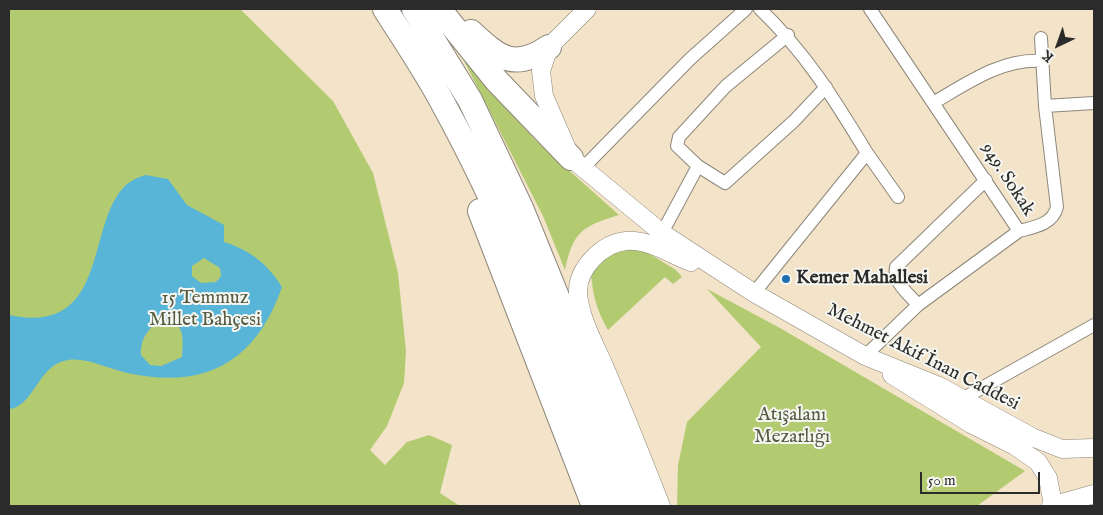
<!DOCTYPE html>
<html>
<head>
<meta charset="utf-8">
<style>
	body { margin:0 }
	#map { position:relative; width:1103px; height:515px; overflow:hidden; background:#f2e3c9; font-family:"IM FELL English",serif }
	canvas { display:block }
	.frame { position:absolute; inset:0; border:10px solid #2b2b2b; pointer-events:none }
	.north { position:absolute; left:1033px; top:20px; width:50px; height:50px; -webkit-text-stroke:4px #f6f6f2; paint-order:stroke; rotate:222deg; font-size:14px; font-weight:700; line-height:20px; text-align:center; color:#2b2b2b }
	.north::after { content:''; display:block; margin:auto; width:18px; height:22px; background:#2b2b2b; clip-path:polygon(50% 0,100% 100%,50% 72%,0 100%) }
	.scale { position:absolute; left:920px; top:472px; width:120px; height:22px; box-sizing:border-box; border:2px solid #2b2b2b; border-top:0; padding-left:6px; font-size:15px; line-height:18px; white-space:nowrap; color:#2b2b2b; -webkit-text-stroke:4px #f6f6f2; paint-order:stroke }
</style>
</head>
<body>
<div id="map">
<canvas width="1103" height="515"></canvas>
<div class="frame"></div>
<div class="north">K</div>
<div class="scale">50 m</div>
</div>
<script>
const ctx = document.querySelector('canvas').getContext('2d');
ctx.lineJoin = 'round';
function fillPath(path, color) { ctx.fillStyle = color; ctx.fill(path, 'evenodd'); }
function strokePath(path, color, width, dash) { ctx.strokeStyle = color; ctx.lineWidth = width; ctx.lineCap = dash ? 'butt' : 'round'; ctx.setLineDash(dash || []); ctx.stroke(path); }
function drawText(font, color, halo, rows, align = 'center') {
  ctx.font = font + ' "IM FELL English",serif'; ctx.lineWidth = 4; ctx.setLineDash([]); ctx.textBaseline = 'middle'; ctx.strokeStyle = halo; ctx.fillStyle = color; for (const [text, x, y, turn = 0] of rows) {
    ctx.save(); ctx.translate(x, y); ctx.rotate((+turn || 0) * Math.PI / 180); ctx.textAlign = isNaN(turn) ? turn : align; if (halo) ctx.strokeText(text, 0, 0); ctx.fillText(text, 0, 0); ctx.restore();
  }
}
const green = new Path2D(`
	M9,9H240L333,101L373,173L398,273L406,351L404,383L387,426L370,450L385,465L407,442L429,435L452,445L440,493L460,506H9Z
	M458,49L535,140L619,215C583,226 573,231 565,270L543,216Z
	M618,250H643L676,270L682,277L673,284L665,277L608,330C597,311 593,296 591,274L603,260Z
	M707,289L780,328L1025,471L977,506H677L678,465L687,422L761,347Z`);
const water = new Path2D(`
	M146,175L168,179L187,205L224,225V242C250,250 268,264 282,287C256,362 205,390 127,373C109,369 86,357 68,360C38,364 34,407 9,409V315C124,340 76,190 146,175ZM204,258L220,268L221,276L216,282L201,283L192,276V266ZM164,320C186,321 183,342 182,357L161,366L150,365L141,355C140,339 149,325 164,320Z`);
const street = new Path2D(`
	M788,35L726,86L679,137L677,146L698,166L725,183L794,121L826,87
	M933,103C966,84 1002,58 1042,61
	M1045,106L1094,103
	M867,153L898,197
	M583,168L690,59L746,9
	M1019,231C1035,227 1053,224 1057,207L1045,106L1041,38
	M662,233L698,166
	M754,293L867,153C834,99 806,53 760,9
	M918,305C909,294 893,283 896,267L986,180
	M865,356L918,305L1019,231L870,9
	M962,399L1094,325`);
const secondary = new Path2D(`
	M587,9L549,47L541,71L544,96L571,158L662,233L754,293L865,356L939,386L1032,437L1062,449L1094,448
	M892,375L971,424L1015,446L1038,462L1048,478L1053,505
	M661,506C643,460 625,414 605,368C595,345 580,319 578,293C577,268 603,243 626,241C648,239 672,255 691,262
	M1051,506L1094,494`);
const highway = new Path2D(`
	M385,9C406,42 428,74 446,109C515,235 564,373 618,506
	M414,9L470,100L521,208L642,506
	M439,9L497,81L571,158
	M471,32C499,58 514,71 549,47
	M480,211L594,506`);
const markers = [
	[786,279,5,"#1f6fb2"]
];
const streetNames = [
	["949. Sokak",1007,180,57],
	["Mehmet Akif İnan Caddesi",923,358,27]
];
const poiNames = [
	["Kemer Mahallesi",796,279]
];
const parkNames = [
	["15 Temmuz",205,299],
	["Millet Bahçesi",205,321],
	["Atışalanı",792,416],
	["Mezarlığı",792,438]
];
fillPath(green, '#b3cb70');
fillPath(water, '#59b5d7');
strokePath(street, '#8e877a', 14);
strokePath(secondary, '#8e877a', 19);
strokePath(highway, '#8e877a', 26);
strokePath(street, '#fff', 12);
strokePath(secondary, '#fff', 18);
strokePath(highway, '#fff', 24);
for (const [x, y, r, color] of markers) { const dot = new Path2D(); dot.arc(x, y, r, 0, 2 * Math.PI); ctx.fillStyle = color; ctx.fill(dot); strokePath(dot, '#f6f6f2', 2); }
drawText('19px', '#2b2b2b', '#f6f6f2', streetNames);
drawText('bold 19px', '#2b2b2b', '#f6f6f2', poiNames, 'left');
drawText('19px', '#545b40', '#f6f6f2', parkNames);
</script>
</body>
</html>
